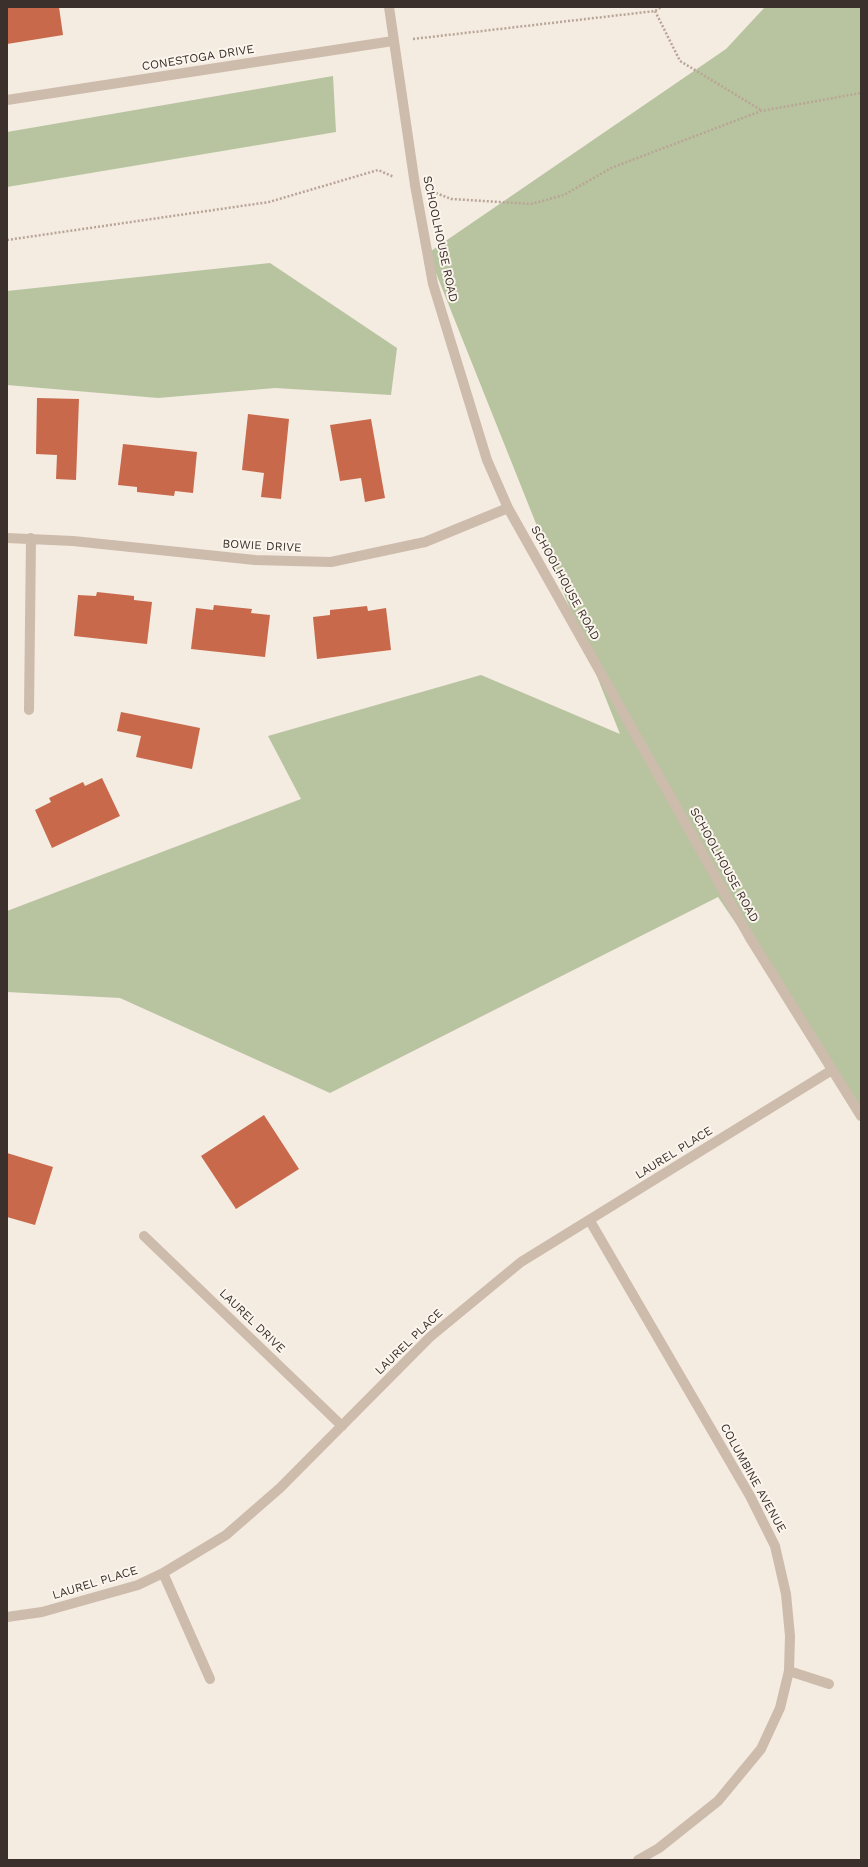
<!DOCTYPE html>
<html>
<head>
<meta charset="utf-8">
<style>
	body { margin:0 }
	#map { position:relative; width:868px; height:1867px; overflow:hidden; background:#f4ebe1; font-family:"Work Sans",sans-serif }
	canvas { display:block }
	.frame { position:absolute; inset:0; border:8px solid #3b302b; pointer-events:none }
</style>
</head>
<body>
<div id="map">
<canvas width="868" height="1867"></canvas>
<div class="frame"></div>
</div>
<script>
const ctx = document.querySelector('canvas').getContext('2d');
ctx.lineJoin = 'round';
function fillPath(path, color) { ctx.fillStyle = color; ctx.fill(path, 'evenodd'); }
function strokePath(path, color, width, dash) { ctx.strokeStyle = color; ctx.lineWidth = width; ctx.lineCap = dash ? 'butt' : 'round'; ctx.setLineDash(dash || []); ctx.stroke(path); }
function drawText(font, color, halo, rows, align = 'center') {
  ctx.font = font + ' "Work Sans",sans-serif'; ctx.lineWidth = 4; ctx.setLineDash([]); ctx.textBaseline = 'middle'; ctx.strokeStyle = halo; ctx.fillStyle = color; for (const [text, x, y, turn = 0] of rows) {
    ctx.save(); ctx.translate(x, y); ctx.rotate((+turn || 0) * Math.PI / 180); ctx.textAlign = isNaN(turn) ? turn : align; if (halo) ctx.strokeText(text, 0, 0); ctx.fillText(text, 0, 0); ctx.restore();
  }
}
const green = new Path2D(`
	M765,7H861V1108L718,897L330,1093L120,998L7,992V911L301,799L268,736L481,675L620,734L428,253L726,49Z
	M333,76L336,132L7,187V132Z
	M270,263L397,348L391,395L275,388L158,398L7,385V291Z`);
const building = new Path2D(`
	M7,7H59L63,35L7,44Z
	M37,398L79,399L76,480L56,479L57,455L36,454Z
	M248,414L289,419L281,499L261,497L264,473L242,470Z
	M371,419L385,498L365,502L361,478L340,481L330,425Z
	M123,444L197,452L193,493L175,491L174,496L137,492V487L118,485Z
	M97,592L134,596V600L152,602L147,644L74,636L78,595L96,596Z
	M214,605L252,609L251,613L270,615L265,657L191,649L196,608L213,610Z
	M367,606L368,611L386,608L391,650L317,659L313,617L330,615V610Z
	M121,712L200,728L192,769L136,757L141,736L117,731Z
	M102,778L120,816L52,848L35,810L51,802L49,798L83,782L85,786Z
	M264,1115L299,1169L236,1209L201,1156Z
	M7,1153L53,1167L35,1225L7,1217Z`);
const path = new Path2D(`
	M655,11L680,61L761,110
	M413,39L655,11L661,7
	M436,193L451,199L531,204L564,195L611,168L761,111L861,93
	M7,240L269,202L378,170L394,177`);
const minor = new Path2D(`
	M389,7L415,185L433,284L487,460L508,508L750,938L861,1116
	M7,100L393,41
	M7,538L73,541L255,560L331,562L425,542L508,508
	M29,710L31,538
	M590,1221L750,1496L775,1546L786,1594L790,1636L789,1671L780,1708L761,1749L718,1801L659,1848L638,1860
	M144,1236L342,1426
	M163,1573L210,1679
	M7,1617L42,1612L138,1585L163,1573L226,1535L280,1488L430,1337L521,1262L832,1070
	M789,1671L829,1684`);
const streetNames = [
	["CONESTOGA DRIVE",198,58,-9],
	["SCHOOLHOUSE ROAD",440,239,78],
	["BOWIE DRIVE",262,546,3],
	["SCHOOLHOUSE ROAD",565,583,61],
	["SCHOOLHOUSE ROAD",724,865,61],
	["LAUREL PLACE",674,1153,-32],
	["LAUREL DRIVE",252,1321,44],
	["LAUREL PLACE",409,1342,-44],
	["COLUMBINE AVENUE",753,1478,61],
	["LAUREL PLACE",95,1583,-17]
];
fillPath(green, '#b8c4a0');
fillPath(building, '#c8694b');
strokePath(path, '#b9a596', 2.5, [2, 2]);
strokePath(minor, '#cdbbac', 10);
drawText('12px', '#3b302b', '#fbf5ee', streetNames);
</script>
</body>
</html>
